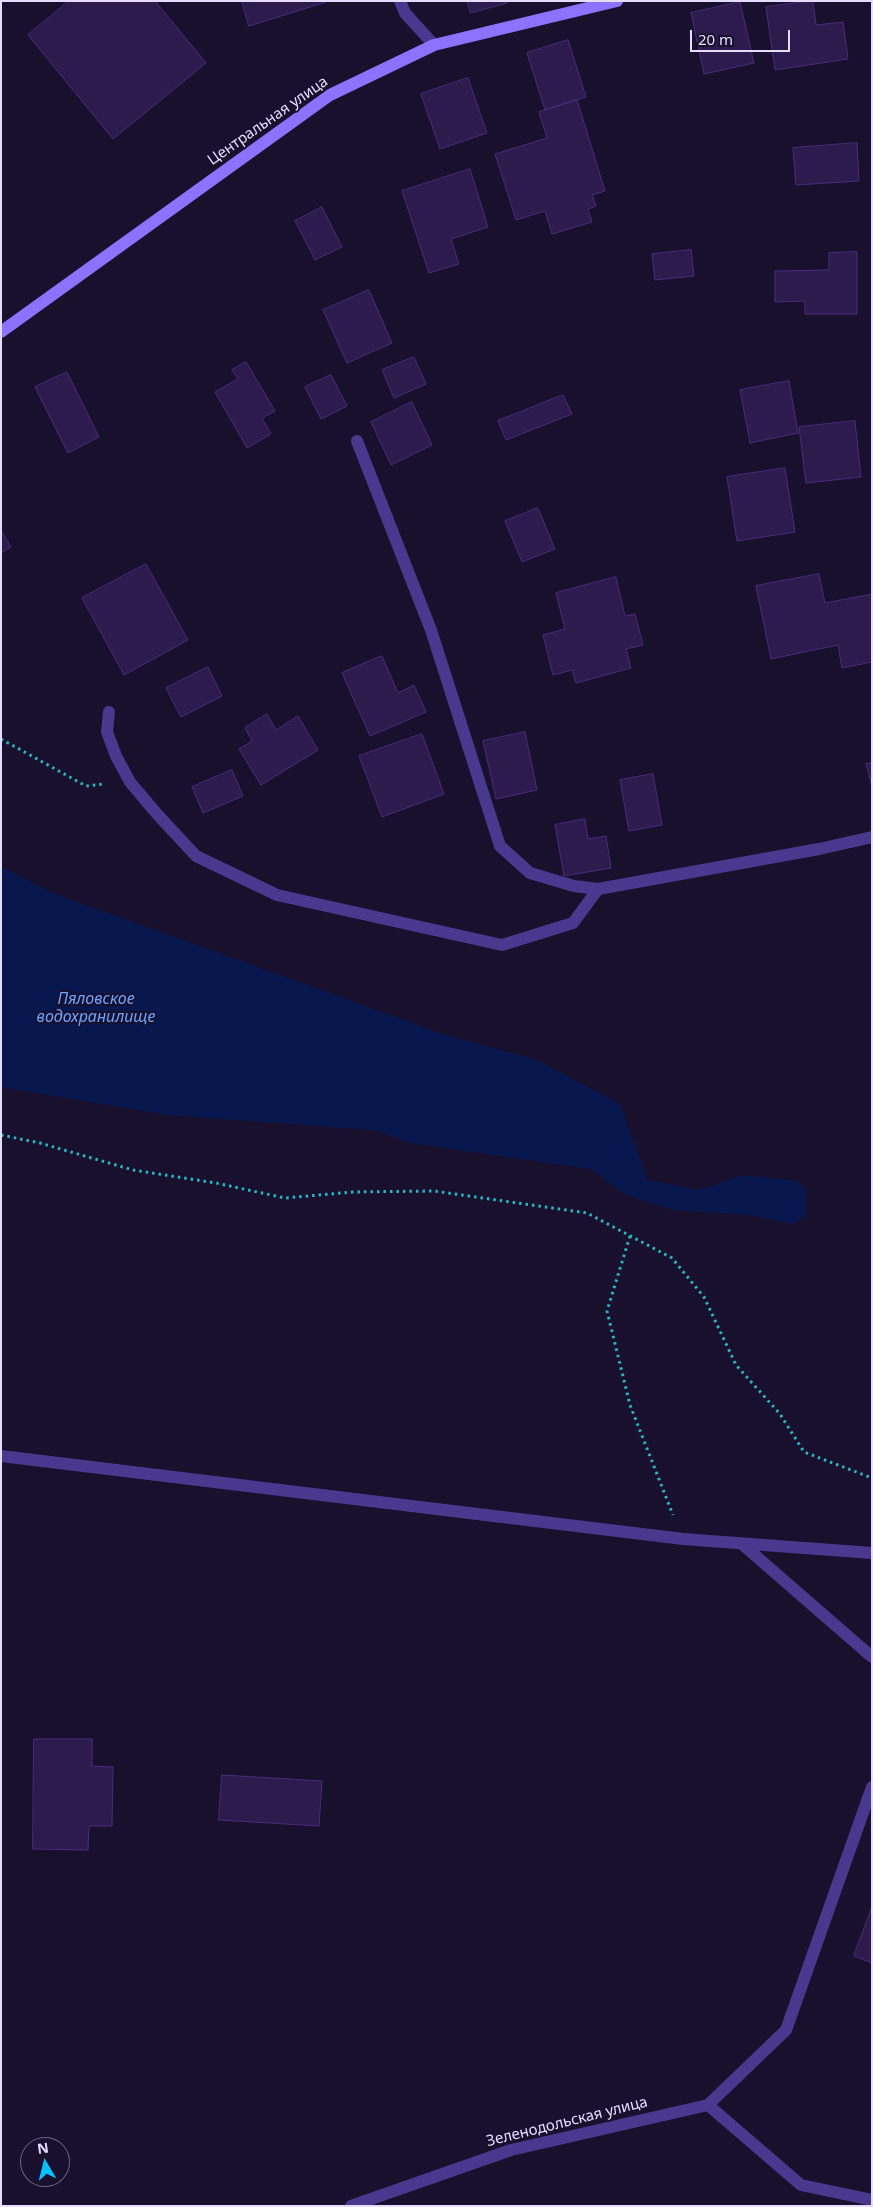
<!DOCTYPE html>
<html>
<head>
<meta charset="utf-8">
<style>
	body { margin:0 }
	#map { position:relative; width:873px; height:2207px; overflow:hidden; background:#19102d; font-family:"Noto Sans",sans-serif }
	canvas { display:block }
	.frame { position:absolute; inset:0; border:2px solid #e5dcff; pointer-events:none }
	.north { position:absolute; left:20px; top:2137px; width:50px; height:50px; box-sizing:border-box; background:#19102d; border:1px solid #6b6281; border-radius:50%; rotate:352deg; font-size:14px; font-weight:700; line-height:20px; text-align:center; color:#e5dcff }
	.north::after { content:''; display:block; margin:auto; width:18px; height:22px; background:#08bfff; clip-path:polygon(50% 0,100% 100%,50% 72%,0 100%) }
	.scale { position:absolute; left:690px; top:30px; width:100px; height:22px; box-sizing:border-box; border:2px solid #e5dcff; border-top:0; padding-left:6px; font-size:15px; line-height:18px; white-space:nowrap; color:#e5dcff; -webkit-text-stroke:4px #19102d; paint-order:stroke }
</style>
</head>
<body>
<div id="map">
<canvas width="873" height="2207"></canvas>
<div class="frame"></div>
<div class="north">N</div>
<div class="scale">20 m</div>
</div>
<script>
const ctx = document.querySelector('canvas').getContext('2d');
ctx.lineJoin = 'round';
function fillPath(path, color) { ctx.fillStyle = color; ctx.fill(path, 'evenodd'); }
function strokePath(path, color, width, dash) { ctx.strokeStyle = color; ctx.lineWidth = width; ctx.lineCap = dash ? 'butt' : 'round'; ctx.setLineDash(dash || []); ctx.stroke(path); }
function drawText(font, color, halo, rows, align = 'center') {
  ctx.font = font + ' "Noto Sans",sans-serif'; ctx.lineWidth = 4; ctx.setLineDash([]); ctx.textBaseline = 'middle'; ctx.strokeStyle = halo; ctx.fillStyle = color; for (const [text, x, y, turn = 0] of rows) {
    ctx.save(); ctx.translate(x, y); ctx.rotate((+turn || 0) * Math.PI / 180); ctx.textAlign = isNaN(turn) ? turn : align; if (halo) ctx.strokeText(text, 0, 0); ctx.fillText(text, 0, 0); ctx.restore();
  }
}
const water = new Path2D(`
	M1,866L50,892L443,1034L537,1060L620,1104L648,1180L700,1190L743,1175L798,1181L807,1190L805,1217L792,1224L750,1215L672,1210L626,1195L591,1169L411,1143L374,1130L169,1115L1,1087Z`);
const building = new Path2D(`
	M69,1H155L206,63L113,139L28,35Z
	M242,1H325L326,2L249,26Z
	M467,1H506L507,3L471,13Z
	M813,1L816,25L843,22L848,59L775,70L766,7Z
	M740,2L754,63L704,74L691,13Z
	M568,40L586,97L545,110L527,53Z
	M468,78L487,133L440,149L421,94Z
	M577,100L605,191L592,195L596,206L588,209L592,222L552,234L545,211L516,220L495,154L547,138L539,112Z
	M857,143L859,181L796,185L793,148Z
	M470,169L488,227L451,239L459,264L429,273L402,191Z
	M322,207L342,247L315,260L295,221Z
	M691,250L694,276L655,280L652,254Z
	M857,252V314H805V301L775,302V271L829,270V253Z
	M369,290L392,343L347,363L323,310Z
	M414,357L426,384L394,398L382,370Z
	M246,362L275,411L262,418L271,434L247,448L215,392L238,379L232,370Z
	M67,372L99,437L68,453L35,387Z
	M331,375L347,406L321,419L305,387Z
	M789,381L798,433L750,443L740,390Z
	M563,395L572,414L506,440L498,421Z
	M412,402L432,445L391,465L371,422Z
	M855,421L861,477L806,483L799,427Z
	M785,468L795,532L737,541L727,477Z
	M538,508L555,549L522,562L505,521Z
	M1,530L11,547L1,553Z
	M146,564L188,640L124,675L82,598Z
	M819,574L825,603L872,594V662L842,668L838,645L771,659L756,586Z
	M616,577L625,616L635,614L643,645L626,649L631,668L576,683L572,670L553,675L543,635L565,629L556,593Z
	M382,656L398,693L414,685L426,712L370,736L342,673Z
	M208,667L222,696L181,717L166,688Z
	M267,714L276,730L298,716L318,750L261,785L239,749L252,741L245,728Z
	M525,732L537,790L496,799L483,741Z
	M422,734L444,794L382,817L359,756Z
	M872,763V786L866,764Z
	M232,770L243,796L203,813L192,787Z
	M653,774L662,825L629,831L620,780Z
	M585,819L588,839L606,836L611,868L564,876L555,825Z
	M34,1739H92V1766L113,1767L112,1826H89L88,1850L33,1849Z
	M222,1775L322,1781L319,1826L219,1820Z
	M872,1907V1963L854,1956Z`);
const path = new Path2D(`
	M1,739L86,786L104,784
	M1,1135L40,1143L133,1170L216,1183L285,1198L353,1192L434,1191L587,1213L672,1258L704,1297L736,1365L780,1414L804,1452L872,1478
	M630,1236L607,1311L630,1405L673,1515`);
const lane = new Path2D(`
	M400,1L405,13L434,45
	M357,441L431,630L500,846L530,873L574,886L598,889L819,849L872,837
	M109,712L107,732L116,756L130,782L157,814L196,856L277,895L502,945L573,923L598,889
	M1,1456L683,1539L872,1553
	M742,1544L872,1657
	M708,2105L786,2030L872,1787
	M708,2105L801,2185L872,2200
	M351,2206L511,2150L708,2105`);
const secondary = new Path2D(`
	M1,332L330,95L434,45L617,1`);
const streetNames = [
	["Центральная улица",268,121,-35],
	["Зеленодольская улица",567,2122,-14]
];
const waterNames = [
	["Пяловское",96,999],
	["водохранилище",96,1017]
];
fillPath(water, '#08174d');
fillPath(building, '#2e1b4e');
strokePath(building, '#482c7c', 1);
strokePath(path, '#2ab5c4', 3, [2.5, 4]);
strokePath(lane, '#49398e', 12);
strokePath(secondary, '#8c73ff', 12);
drawText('15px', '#e5dcff', '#19102d', streetNames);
drawText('italic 16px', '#6aa2ff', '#19102d', waterNames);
</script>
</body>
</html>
